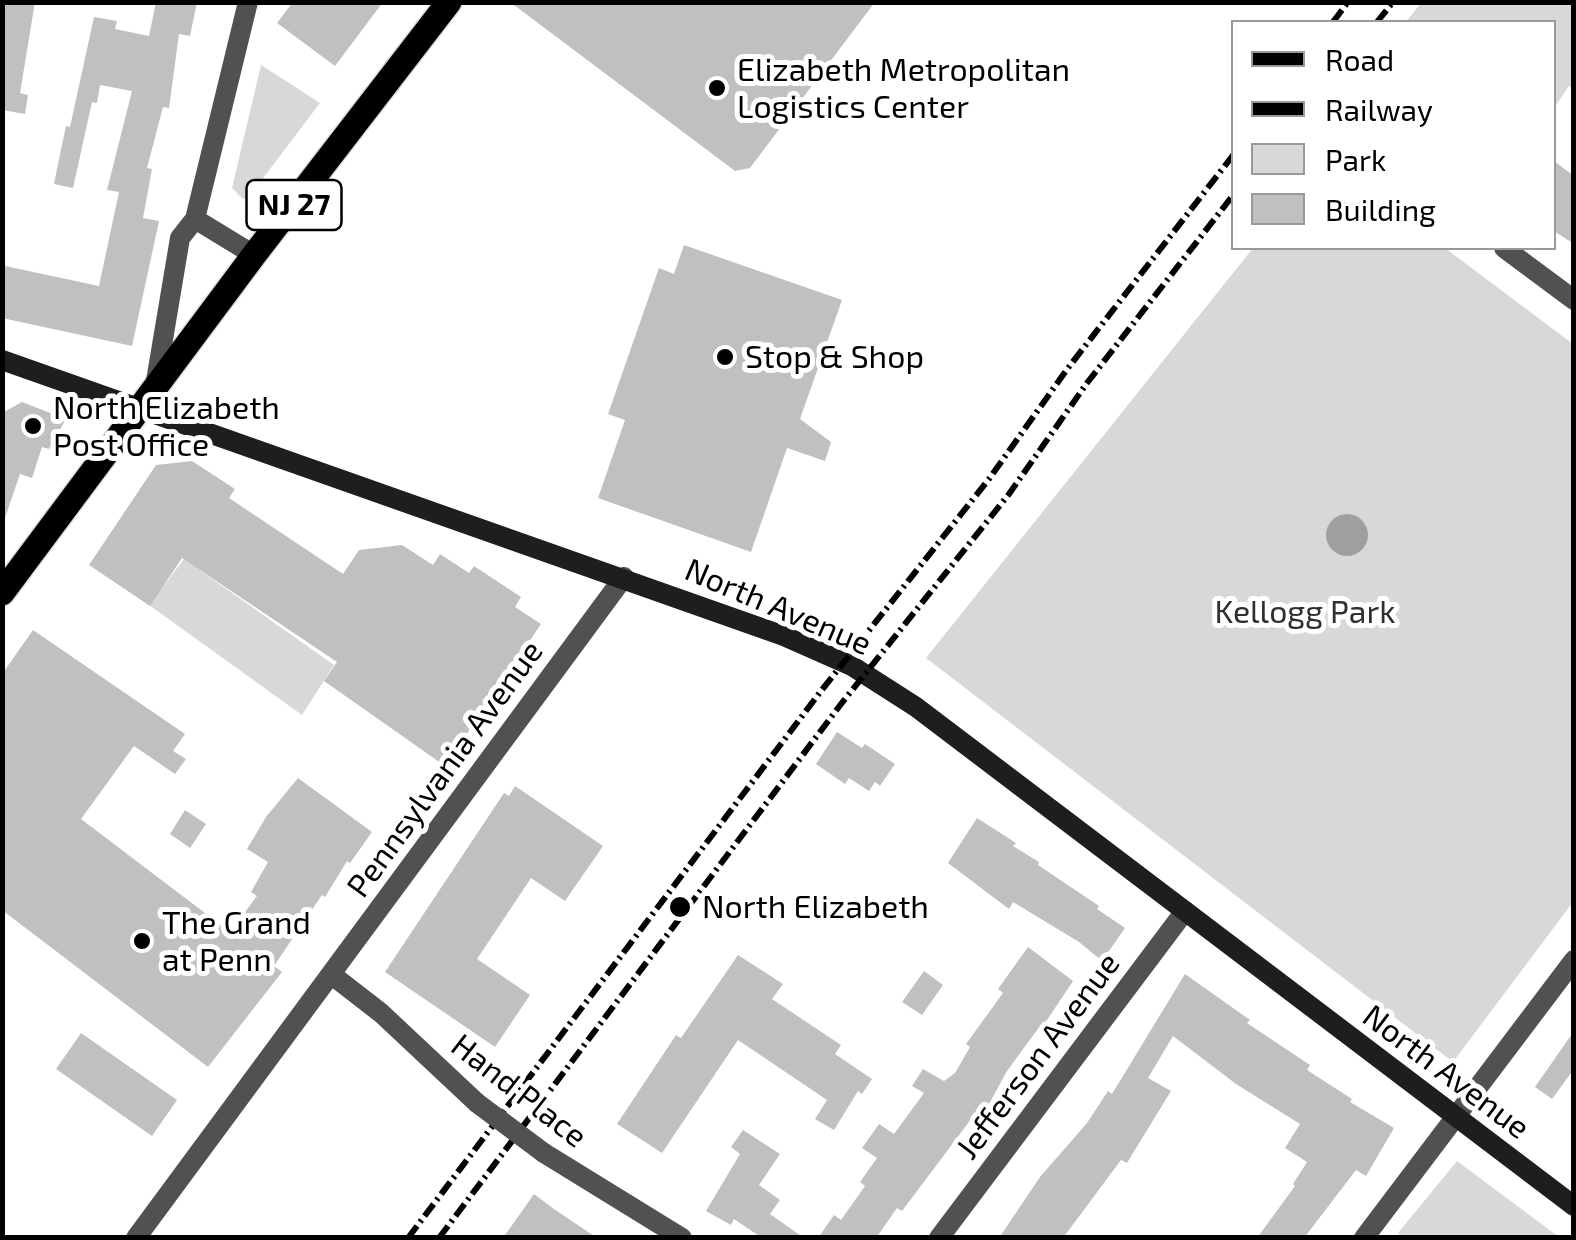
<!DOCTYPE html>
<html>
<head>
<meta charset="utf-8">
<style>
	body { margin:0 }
	#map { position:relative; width:1576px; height:1240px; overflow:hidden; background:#fff; font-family:"Exo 2",sans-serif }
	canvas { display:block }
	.frame { position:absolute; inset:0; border:5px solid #000; pointer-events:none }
	.legend { position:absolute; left:1231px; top:20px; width:325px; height:230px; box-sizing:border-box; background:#fff; border:2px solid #999; margin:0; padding:12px 18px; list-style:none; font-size:30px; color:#000 }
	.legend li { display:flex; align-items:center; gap:20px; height:50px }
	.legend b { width:50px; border:2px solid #999 }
</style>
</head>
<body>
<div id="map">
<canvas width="1576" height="1240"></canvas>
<div class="frame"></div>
<ul class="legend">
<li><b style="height:12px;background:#000"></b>Road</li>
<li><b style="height:12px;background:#000"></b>Railway</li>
<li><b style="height:28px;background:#d8d8d8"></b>Park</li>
<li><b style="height:28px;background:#c0c0c0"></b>Building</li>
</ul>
</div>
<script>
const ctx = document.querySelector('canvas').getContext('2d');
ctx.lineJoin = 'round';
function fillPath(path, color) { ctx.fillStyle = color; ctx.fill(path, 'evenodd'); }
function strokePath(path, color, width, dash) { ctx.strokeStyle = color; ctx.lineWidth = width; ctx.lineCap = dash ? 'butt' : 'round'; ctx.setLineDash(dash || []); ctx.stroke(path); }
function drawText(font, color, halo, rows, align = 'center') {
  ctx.font = font + ' "Exo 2",sans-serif'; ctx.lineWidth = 10; ctx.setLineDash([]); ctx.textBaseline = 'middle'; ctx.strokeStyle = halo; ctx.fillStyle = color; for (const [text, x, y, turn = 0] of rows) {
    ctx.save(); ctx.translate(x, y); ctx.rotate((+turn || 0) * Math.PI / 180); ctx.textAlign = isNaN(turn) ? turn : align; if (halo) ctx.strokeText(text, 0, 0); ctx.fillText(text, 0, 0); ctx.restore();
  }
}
const green = new Path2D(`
	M1421,3H1573V88L1569,86L1554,108V22H1406Z
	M261,65L320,103L248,198L243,199L232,188Z
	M1253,248H1445L1573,344V902L1453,1062L926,658Z
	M184,559L334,665L302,715L149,605Z
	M1457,1161L1559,1237H1404L1398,1233Z`);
const water = new Path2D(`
	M1326 535a21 21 0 1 1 42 0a21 21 0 1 1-42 0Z`);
const building = new Path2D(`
	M2,2H35L20,93L28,95L25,114L2,110Z
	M156,2H197L190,36L179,34L169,108L163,107L147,168L152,169L143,218L159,221L132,346L2,318L5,266L99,286L119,192L107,190L132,91L100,85L97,103L92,102L73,188L54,184L57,169L66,126L70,127L94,17L117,21L115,29L149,36Z
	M293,2H383L335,66L277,23Z
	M510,2H875L750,168L735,171Z
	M1554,161L1574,176V244L1554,231Z
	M684,245L842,300L800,419L831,442L825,461L787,448L751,552L598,498L625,420L608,414L659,268L674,274Z
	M22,402L66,419L49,449L42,447L32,478L20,474L5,518H2V413Z
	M192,461L235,489L229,498L343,574L359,550L402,545L433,565L440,554L469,573L474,566L521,597L515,607L541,624L445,766L324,681L337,662L182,558L150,606L89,565L156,465Z
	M33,630L185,734L173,751L186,759L175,774L134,746L81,819L230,932L257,896L251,892L268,862L247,849L266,817L298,778L372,832L350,863L347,861L325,897L322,895L274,966L282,972L208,1067L2,910V674Z
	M837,732L862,748L865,744L895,764L880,786L875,782L869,791L849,778L845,784L816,764Z
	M515,786L603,846L565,901L531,878L477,959L530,995L495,1047L385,972L504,793L509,796Z
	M185,810L206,824L190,848L170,834Z
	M977,818L1016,843L1013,846L1039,862L1038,865L1099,906L1097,909L1125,928L1102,961L1079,942L1013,902L1009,909L948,863Z
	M1028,947L1073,981L1045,1023L1043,1022L1007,1071L989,1104L984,1102L902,1211L897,1208L876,1238H818L834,1215L841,1220L865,1186L860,1182L877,1158L862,1148L879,1124L894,1134L924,1093L912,1086L923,1069L944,1081L955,1073L970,1047L966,1044L1003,993L998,989Z
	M738,955L783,984L772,999L841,1045L835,1054L872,1079L862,1094L858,1091L834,1130L815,1119L827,1100L738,1040L662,1153L617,1124L676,1035L681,1038Z
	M924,971L943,985L922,1015L902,1002Z
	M1185,974L1250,1020L1247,1023L1310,1065L1307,1070L1352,1099L1350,1102L1394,1128L1366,1176L1356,1170L1304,1238H1257L1295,1186L1293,1184L1307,1162L1285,1148L1300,1124L1236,1084L1173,1036L1148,1078L1171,1091L1127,1163L1121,1160L1063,1238H999L1040,1177L1087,1123L1108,1091L1112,1094Z
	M1574,1031V1069L1552,1099L1535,1087Z
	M81,1033L177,1100L152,1136L56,1069Z
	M743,1130L780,1154L759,1185L780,1200L770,1214L804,1238H762L734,1219L731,1225L706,1211L740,1154L731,1147Z
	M534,1194L554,1209L597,1238H503Z`);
const minor = new Path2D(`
	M195,219L254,255
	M1504,248L1574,300
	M155,387L180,238L195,219L248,2
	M332,975L381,1013L477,1103
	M544,1153L682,1238
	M136,1238L624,577
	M939,1238L1185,911
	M1364,1238L1574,960`);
const secondary = new Path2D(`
	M2,360L784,636L852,666L916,707L1574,1206`);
const primary = new Path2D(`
	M2,593L254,255L449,2`);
const rail = new Path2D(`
	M1333,22L1348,2
	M1377,22L1393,2
	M408,1238L821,691L989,479L1068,368L1234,154
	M439,1238L841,704L1009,494L1087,383L1234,194`);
const minorBridge = new Path2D(`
	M477,1103L544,1153`);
const markers = [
	[717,88,10,"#000"],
	[725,357,10,"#000"],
	[33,426,10,"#000"],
	[680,907,12,"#000"],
	[142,941,10,"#000"]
];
const shields = [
	[294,205,95]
];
const shieldNames = [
	["NJ 27",294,205]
];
const poiNames = [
	["Elizabeth Metropolitan",737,70],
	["Logistics Center",737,107],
	["Stop & Shop",745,357],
	["North Elizabeth",53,408],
	["Post Office",53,445],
	["North Elizabeth",702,907],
	["The Grand",162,923],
	["at Penn",162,960]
];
const streetNames = [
	["North Avenue",778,607,23],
	["Pennsylvania Avenue",445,769,-54],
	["Jefferson Avenue",1038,1056,-53],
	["North Avenue",1446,1072,37],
	["Hand Place",519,1091,38]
];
const parkNames = [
	["Kellogg Park",1305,612]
];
fillPath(green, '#d8d8d8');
fillPath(water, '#9f9f9f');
fillPath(building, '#c0c0c0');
strokePath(primary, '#dbdbdb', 28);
strokePath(minor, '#515151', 20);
strokePath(secondary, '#1e1e1e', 20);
strokePath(primary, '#000', 25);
strokePath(rail, '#000', 6, [15, 5, 2.5, 5]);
strokePath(minorBridge, '#515151', 20);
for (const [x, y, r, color] of markers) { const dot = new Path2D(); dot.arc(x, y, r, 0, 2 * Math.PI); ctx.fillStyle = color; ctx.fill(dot); strokePath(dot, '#fff', 4); }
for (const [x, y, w] of shields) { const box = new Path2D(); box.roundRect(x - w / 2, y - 25, w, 50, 8); ctx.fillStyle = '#fff'; ctx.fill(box); strokePath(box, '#000', 2.5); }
drawText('bold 30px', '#000', null, shieldNames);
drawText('32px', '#000', '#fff', poiNames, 'left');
drawText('32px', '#000', '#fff', streetNames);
drawText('32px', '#2f2f2f', '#fff', parkNames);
</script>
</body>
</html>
